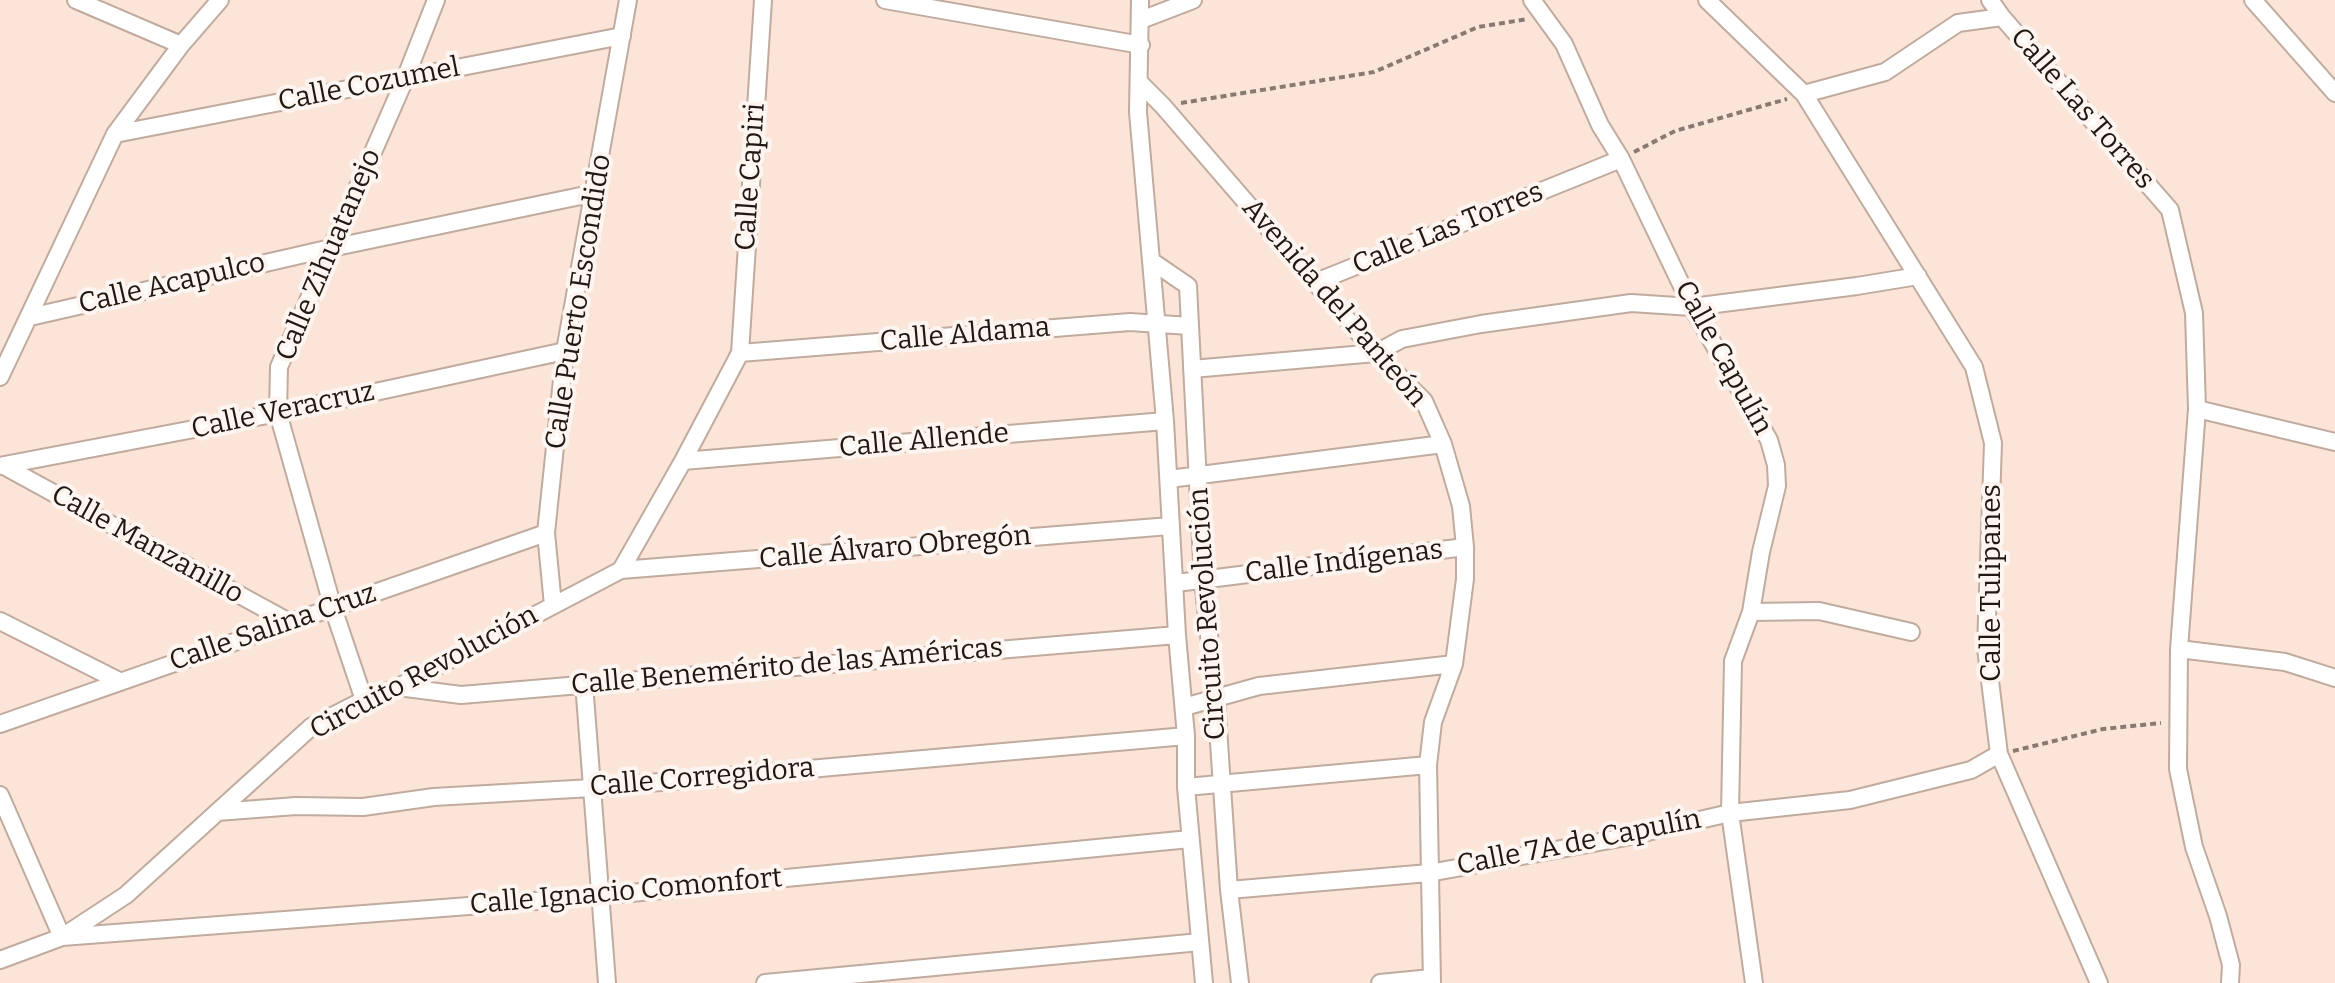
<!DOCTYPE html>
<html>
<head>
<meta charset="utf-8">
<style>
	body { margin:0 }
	canvas { display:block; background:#fbe5d8 }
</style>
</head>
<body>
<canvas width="2335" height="983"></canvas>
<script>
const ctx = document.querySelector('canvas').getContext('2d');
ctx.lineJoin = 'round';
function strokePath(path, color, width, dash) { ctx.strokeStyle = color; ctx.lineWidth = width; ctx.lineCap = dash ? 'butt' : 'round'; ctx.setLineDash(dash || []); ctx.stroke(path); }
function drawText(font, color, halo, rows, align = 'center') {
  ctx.font = font + ' Bitter,serif'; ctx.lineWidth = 8; ctx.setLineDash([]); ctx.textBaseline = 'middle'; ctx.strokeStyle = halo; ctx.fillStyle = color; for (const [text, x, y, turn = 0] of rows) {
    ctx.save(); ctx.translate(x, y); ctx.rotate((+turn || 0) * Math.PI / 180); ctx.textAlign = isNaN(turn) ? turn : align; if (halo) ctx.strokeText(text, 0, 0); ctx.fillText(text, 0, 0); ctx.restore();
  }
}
const path = new Path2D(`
	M1181,103L1374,72L1478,27L1528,19
	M1634,152L1675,131L1787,99
	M2013,751L2103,729L2161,723`);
const street = new Path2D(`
	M76,0L181,45
	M885,0L1141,45
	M1140,0L1138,112L1165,421L1177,635L1186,736V787L1204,983
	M1532,0L1564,44L1600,125L1621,159L1692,307L1769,440L1776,465L1777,486L1761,552L1751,612L1733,661L1730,813L1754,983
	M1707,0L1804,94L1974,367L1993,443L1986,648L1999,754L2099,983
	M1990,0L2002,17L2170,210L2194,313L2197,409L2179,649L2178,769L2194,847L2218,916L2231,965L2230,983
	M2253,0L2335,93
	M1141,20L1193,0
	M1139,82L1163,106L1376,353L1424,401L1443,444L1461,506L1465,547V579L1454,664L1433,722L1428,765L1432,983
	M1804,94L1885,72L1958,23L2002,17
	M115,134L622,36
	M1153,262L1188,286L1203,581L1216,698L1229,890L1240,983
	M1316,282L1621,159
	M30,317L331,248L595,193
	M740,353L1130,322L1190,326
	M1192,369L1376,353L1402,339L1481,324L1631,303L1692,307L1857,286L1918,276
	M0,377L115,134L181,45L220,0
	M2197,409L2335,442
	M683,461L1165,421
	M0,466L278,413L565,351
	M4,466L291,623
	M1169,479L1443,444
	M621,570L1170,526
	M1176,583L1465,547
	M553,605L546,533L565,351L628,0
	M1751,612L1819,611L1911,632
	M0,621L119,681
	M2179,649L2285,662L2335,678
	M584,683L607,983
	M398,687L461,695L1177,635
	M364,700L333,608L278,413L279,367L405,79L436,0
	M1184,707L1259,686L1454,664
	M0,724L546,533
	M1186,787L1428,765
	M0,795L62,937L600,896L1190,839
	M217,812L296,806L363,807L434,797L592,788L1186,736
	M1229,890L1429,873L1621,838L1730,813L1850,800L1971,770L1999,754
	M0,960L62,937L126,895L311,727L364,700L398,687L621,570L683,461L740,353L763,0
	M765,983L1200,942
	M1380,983L1431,978`);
const streetNames = [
	["Calle Cozumel",369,85,-11],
	["Calle Las Torres",2082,109,49],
	["Calle Capiri",751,177,-86],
	["Calle Las Torres",1448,229,-22],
	["Calle Zihuatanejo",329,255,-67],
	["Calle Acapulco",172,284,-13],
	["Calle Puerto Escondido",579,302,-81],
	["Avenida del Panteón",1334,303,49],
	["Calle Aldama",965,335,-5],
	["Calle Capulín",1723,358,61],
	["Calle Veracruz",283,411,-12],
	["Calle Allende",924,441,-5],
	["Calle Manzanillo",147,545,29],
	["Calle Álvaro Obregón",895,548,-5],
	["Calle Indígenas",1344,562,-7],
	["Calle Tulipanes",1992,583,-90],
	["Circuito Revolución",1208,614,-94],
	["Calle Salina Cruz",273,628,-19],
	["Calle Benemérito de las Américas",787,667,-5],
	["Circuito Revolución",424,673,-28],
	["Calle Corregidora",702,778,-5],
	["Calle 7A de Capulín",1579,843,-11],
	["Calle Ignacio Comonfort",626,892,-5]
];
strokePath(street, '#c0ab9e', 20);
strokePath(path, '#897a71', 4, [6, 4]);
strokePath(street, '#fff', 16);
drawText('28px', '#1f1813', '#fef5f0', streetNames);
</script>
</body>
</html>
